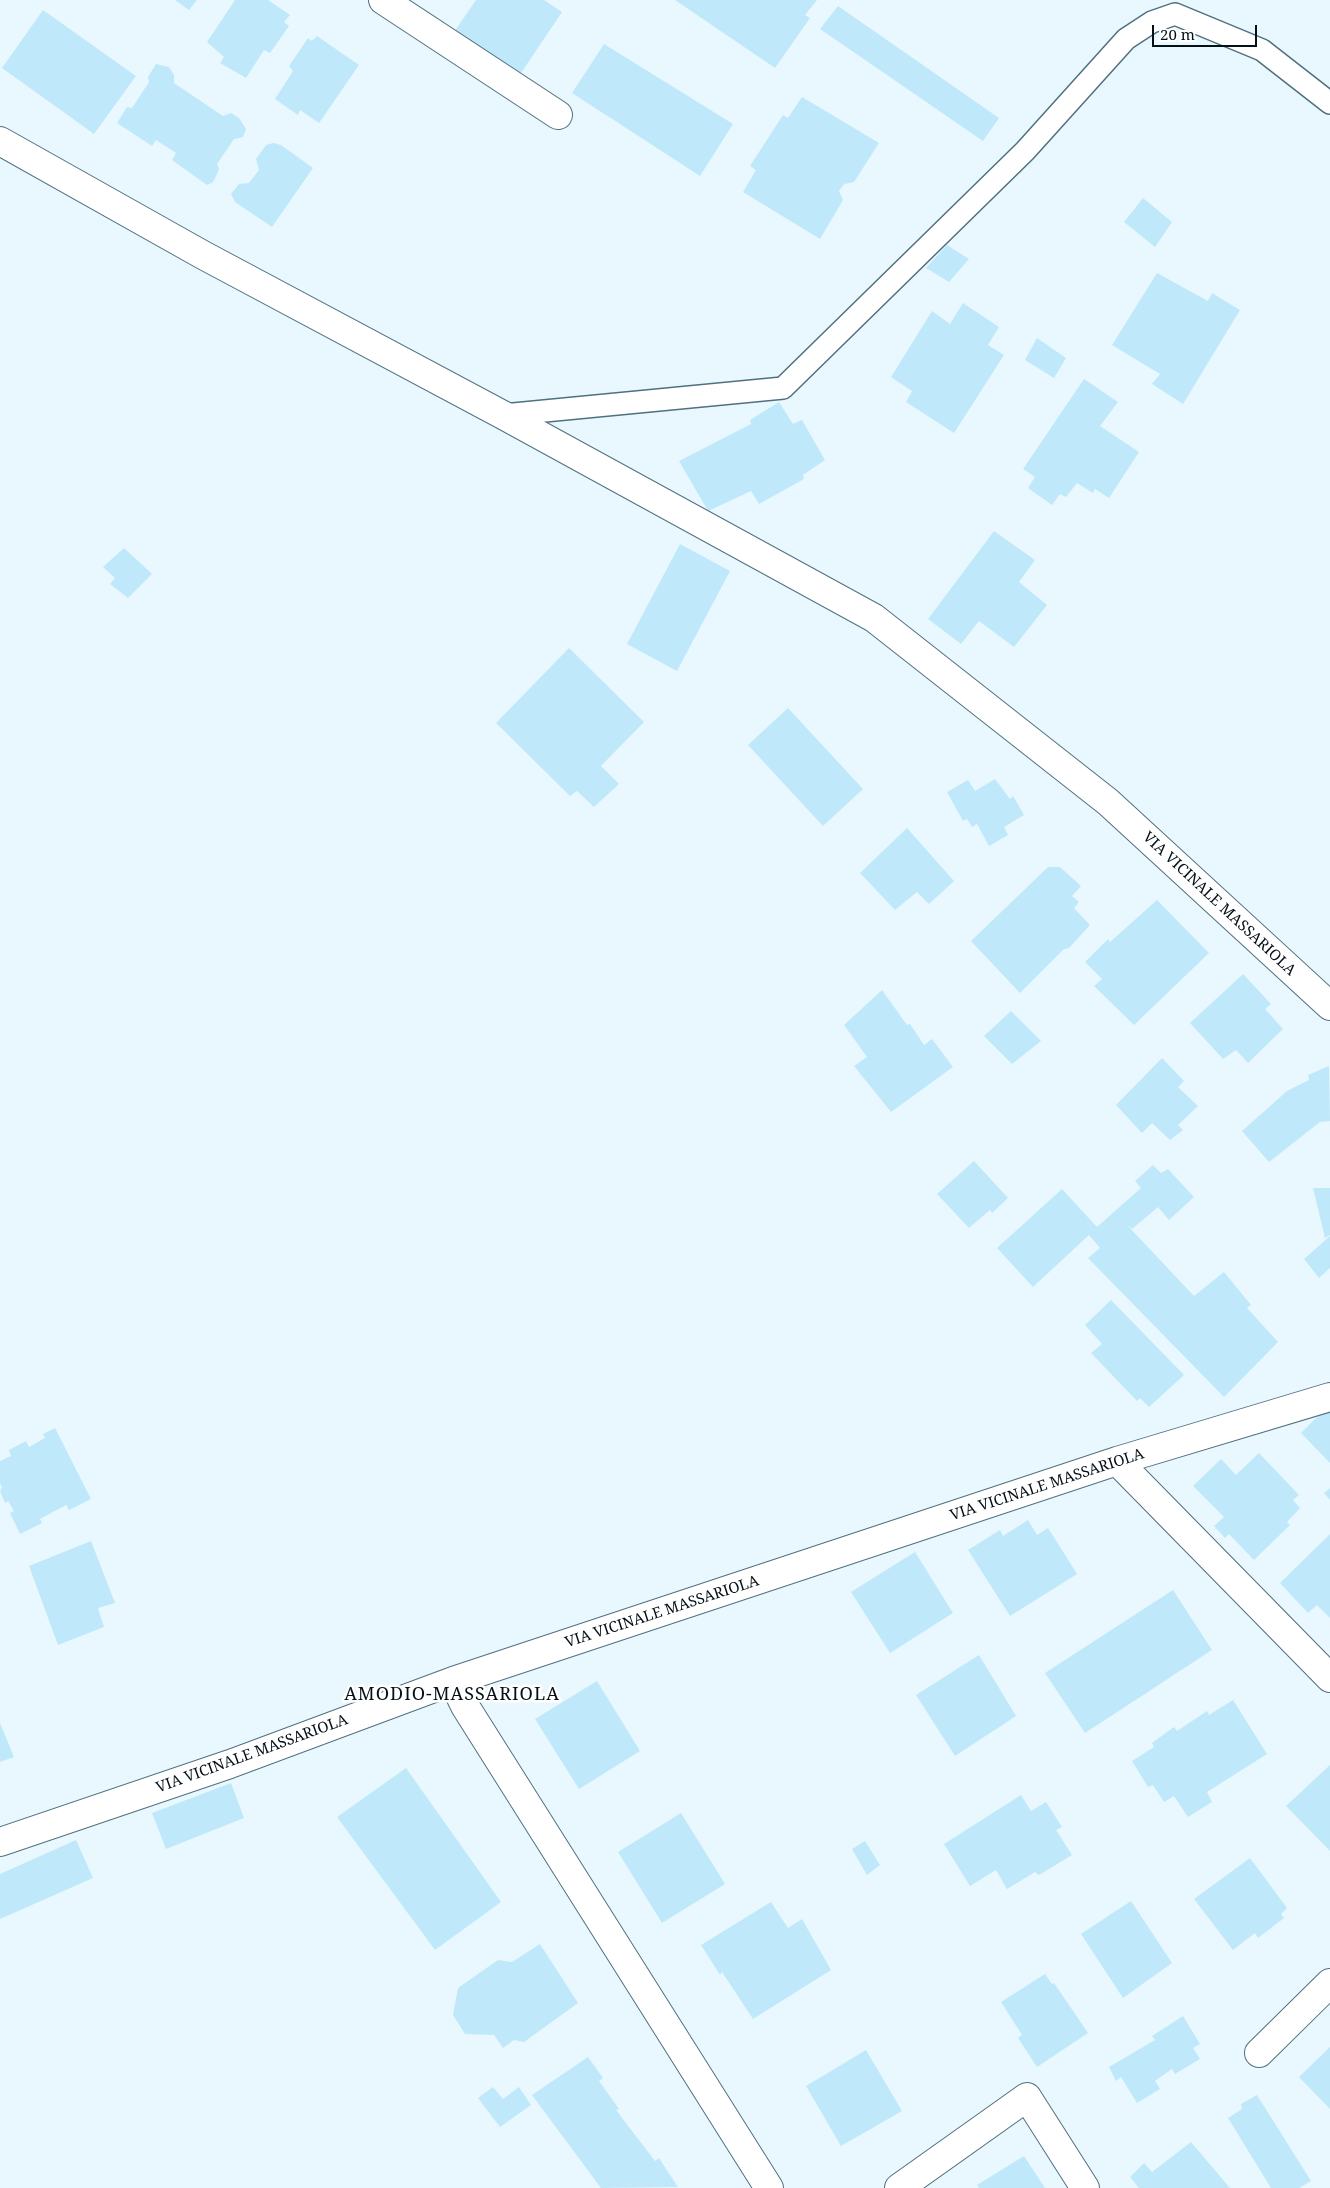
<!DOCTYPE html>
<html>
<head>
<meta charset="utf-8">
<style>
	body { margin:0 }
	#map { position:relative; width:1330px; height:2188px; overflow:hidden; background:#e9f8fe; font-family:"Noto Serif",serif }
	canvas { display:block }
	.scale { position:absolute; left:1152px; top:25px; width:105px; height:22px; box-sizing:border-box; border:2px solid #041016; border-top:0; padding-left:6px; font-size:15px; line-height:18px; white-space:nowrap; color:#041016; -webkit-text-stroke:4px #fff; paint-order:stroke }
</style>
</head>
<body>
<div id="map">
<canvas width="1330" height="2188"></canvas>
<div class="scale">20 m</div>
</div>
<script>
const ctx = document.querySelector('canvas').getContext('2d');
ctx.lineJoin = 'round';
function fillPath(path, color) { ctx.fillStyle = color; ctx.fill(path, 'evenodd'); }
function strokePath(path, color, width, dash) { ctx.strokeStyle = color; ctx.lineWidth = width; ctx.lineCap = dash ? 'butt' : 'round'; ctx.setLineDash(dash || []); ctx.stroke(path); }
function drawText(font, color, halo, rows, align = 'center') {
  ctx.font = font + ' "Noto Serif",serif'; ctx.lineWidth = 5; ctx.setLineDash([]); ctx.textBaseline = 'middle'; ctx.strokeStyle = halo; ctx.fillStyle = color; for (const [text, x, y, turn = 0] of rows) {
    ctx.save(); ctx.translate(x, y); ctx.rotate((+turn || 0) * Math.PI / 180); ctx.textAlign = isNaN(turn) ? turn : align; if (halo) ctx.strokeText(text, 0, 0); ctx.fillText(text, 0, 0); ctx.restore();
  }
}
const building = new Path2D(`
	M175,0H197L189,10Z
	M235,0H268L290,15L284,22L289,26L270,53L264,50L246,78L220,63L224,57L207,42Z
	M476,0H544L562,12L517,79L496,64L499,59L476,44L473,50L452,35Z
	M675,0H817L805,15L810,18L775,68Z
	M838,6L999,118L983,141L820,29Z
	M43,10L136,76L94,134L2,68Z
	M317,36L359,65L319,123L300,110L298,115L275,99L293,71L289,66L308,38L312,41Z
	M604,44L733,124L700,176L572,93Z
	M156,64L169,67L174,75V83L223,116L231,113L239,118L246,129L243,137L234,139L217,164L219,169L217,174L213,182L207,185L172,160L176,153L156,140L152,146L117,123L127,107L132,108L149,82L148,77Z
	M802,97L879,143L854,182L844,184L839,191L843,200L820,239L743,192L756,170L750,166L783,115L788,118Z
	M273,143L281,145L313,168L272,227L235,202L231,194L239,184L249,183L259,170L256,159L266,145Z
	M1143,198L1172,222L1155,247L1124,222Z
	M947,245L969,259L949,282L926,268Z
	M1157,273L1208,301L1212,293L1240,310L1183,404L1152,384L1160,374L1112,345Z
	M963,303L999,327L988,345L1004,355L954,433L906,402L912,391L891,377L932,311L950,324Z
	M1037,338L1066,358L1054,378L1025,360Z
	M1084,379L1118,402L1100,426L1139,452L1109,498L1095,489L1093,493L1077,483L1066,497L1060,494L1052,505L1028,488L1035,477L1023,469Z
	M779,402L793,424L802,420L825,460L803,475L804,479L759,504L751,491L708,511L679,461L751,424L750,420Z
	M994,531L1035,560L1019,582L1047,605L1014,647L979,621L961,644L928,619Z
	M680,544L730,571L677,671L627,644Z
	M124,548L152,574L128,598L110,584L115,578L103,567Z
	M569,648L644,722L601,766L619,784L594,807L577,791L570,796L496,723Z
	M788,708L863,789L823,826L748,745Z
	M995,779L1010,799L1013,796L1024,815L1004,827L1008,835L989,846L977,824L972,827L967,819L963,821L947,792L968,780L975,791Z
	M907,828L954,881L929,904L917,892L895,910L860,873Z
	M1048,867H1060L1081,886L1072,896L1079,902L1074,908L1090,925L1069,948L1064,949L1020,993L971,941Z
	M1157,900L1209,953L1134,1025L1094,986L1102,979L1085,962L1108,939L1110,942Z
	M1243,974L1271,1004L1265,1009L1283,1029L1248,1063L1236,1050L1223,1059L1190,1023Z
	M882,990L907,1025L910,1024L924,1045L932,1039L953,1067L891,1112L854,1066L867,1057L844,1025Z
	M1011,1011L1041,1041L1012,1064L984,1036Z
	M1162,1058L1184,1081L1178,1087L1198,1106L1178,1125L1183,1130L1170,1140L1152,1123L1142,1133L1116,1105Z
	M1329,1066L1330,1121L1320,1122L1269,1162L1242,1131L1287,1091L1309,1080L1308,1075Z
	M974,1161L1008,1198L992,1213L990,1210L969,1228L937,1194Z
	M1153,1165L1161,1173L1168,1169L1194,1197L1169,1220L1158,1207L1132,1229L1127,1225L1194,1296L1224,1272L1251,1305L1247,1308L1278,1342L1224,1397L1088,1258L1100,1248L1089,1235L1033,1287L997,1248L1062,1189L1097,1227L1141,1188L1135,1181Z
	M1313,1188H1330V1235L1325,1238Z
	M1330,1236V1268L1319,1278L1304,1259Z
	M1111,1300L1184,1375L1149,1407L1140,1398L1137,1401L1091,1353L1102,1344L1085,1325Z
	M1330,1404V1463L1301,1433Z
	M55,1428L91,1499L69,1510L66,1505L40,1519L42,1523L20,1534L10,1513L14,1511L8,1501L5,1503L0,1491L2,1487L0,1483V1461L11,1456L9,1450L26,1441L29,1447L45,1438L43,1434Z
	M1259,1453L1299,1495L1293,1500L1300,1508L1287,1522L1290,1525L1254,1560L1229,1534L1225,1538L1214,1526L1224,1517L1193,1486L1221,1459L1236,1475Z
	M1330,1488V1500L1324,1493Z
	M1028,1520L1037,1535L1048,1528L1077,1574L1010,1616L968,1550L1000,1530L1003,1536Z
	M1330,1534V1618L1317,1605L1308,1613L1280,1583Z
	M91,1541L115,1603L98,1608L104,1627L58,1645L29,1566Z
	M915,1552L953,1613L890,1653L851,1592Z
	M1173,1590L1212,1650L1085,1733L1045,1673Z
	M979,1655L1016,1716L955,1756L916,1695Z
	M597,1681L640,1751L579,1789L535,1719Z
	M1233,1700L1267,1754L1207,1792L1212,1802L1188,1817L1174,1796L1164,1802L1153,1785L1148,1787L1132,1761L1154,1747L1152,1743L1174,1727L1177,1731L1207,1711L1209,1715Z
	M0,1723L14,1757L0,1762Z
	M1330,1765V1851L1286,1806Z
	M406,1768L501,1902L435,1950L337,1817Z
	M231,1783L244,1818L166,1849L152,1813Z
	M1021,1795L1031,1811L1046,1802L1062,1827L1056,1830L1072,1855L1039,1875L1035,1872L1007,1889L996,1870L970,1886L944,1844Z
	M681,1813L725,1884L662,1923L618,1852Z
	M76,1840L93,1878L0,1919V1874Z
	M865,1841L880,1865L867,1875L852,1849Z
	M1250,1858L1287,1908L1281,1914L1284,1918L1258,1938L1255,1933L1233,1950L1194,1899Z
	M1131,1901L1172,1963L1123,1998L1081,1934Z
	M771,1902L788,1928L802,1919L831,1970L753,2019L722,1972L720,1975L701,1945Z
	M540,1944L578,2003L524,2042L514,2040L503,2048L494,2035L465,2034L453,2015L458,1988L498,1960L512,1962Z
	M1045,1974L1052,1984L1054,1983L1088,2033L1037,2067L1018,2038L1022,2035L1001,2002Z
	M1183,2016L1200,2044L1193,2048L1200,2059L1175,2074L1172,2069L1155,2081L1160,2089L1137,2103L1121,2077L1116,2081L1109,2067L1155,2040L1152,2036Z
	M1330,2047V2109L1299,2077Z
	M866,2050L902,2111L841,2146L806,2086Z
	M588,2057L603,2078L599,2081L619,2109L616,2110L655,2161L659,2158L678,2187L601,2188L532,2095Z
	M493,2087L503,2099L519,2087L531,2105L500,2127L478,2098Z
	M1257,2095L1311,2181L1299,2188H1271L1228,2118L1242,2109L1241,2104Z
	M1191,2142L1230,2188H1139L1130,2177L1144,2163L1152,2172Z
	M1024,2156L1045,2188H979L977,2185Z`);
const service = new Path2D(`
	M503,415L783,388L1025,151L1126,39L1152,22L1175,14L1262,50L1330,103`);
const minor = new Path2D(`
	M383,0L558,115
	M0,141L203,255L503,415L874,618L1108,802L1330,1006
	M1117,1461L1330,1678
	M453,1681L465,1706L769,2188
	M0,1842L230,1764L453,1681L1117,1461L1330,1397
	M1259,2053L1330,1983
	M899,2188L1027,2097L1085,2188`);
const streetNames = [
	["VIA VICINALE MASSARIOLA",1219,904,43],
	["VIA VICINALE MASSARIOLA",1047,1485,-18],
	["VIA VICINALE MASSARIOLA",662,1612,-18],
	["VIA VICINALE MASSARIOLA",252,1754,-20]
];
const quarterNames = [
	["AMODIO-MASSARIOLA",452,1695]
];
fillPath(building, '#bfe8fa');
strokePath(service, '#50707f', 24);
strokePath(minor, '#50707f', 30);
strokePath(service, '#fff', 21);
strokePath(minor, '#fff', 28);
drawText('15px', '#041016', '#fff', streetNames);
ctx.letterSpacing = '1px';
drawText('18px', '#041016', '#fff', quarterNames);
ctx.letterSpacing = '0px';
</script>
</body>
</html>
